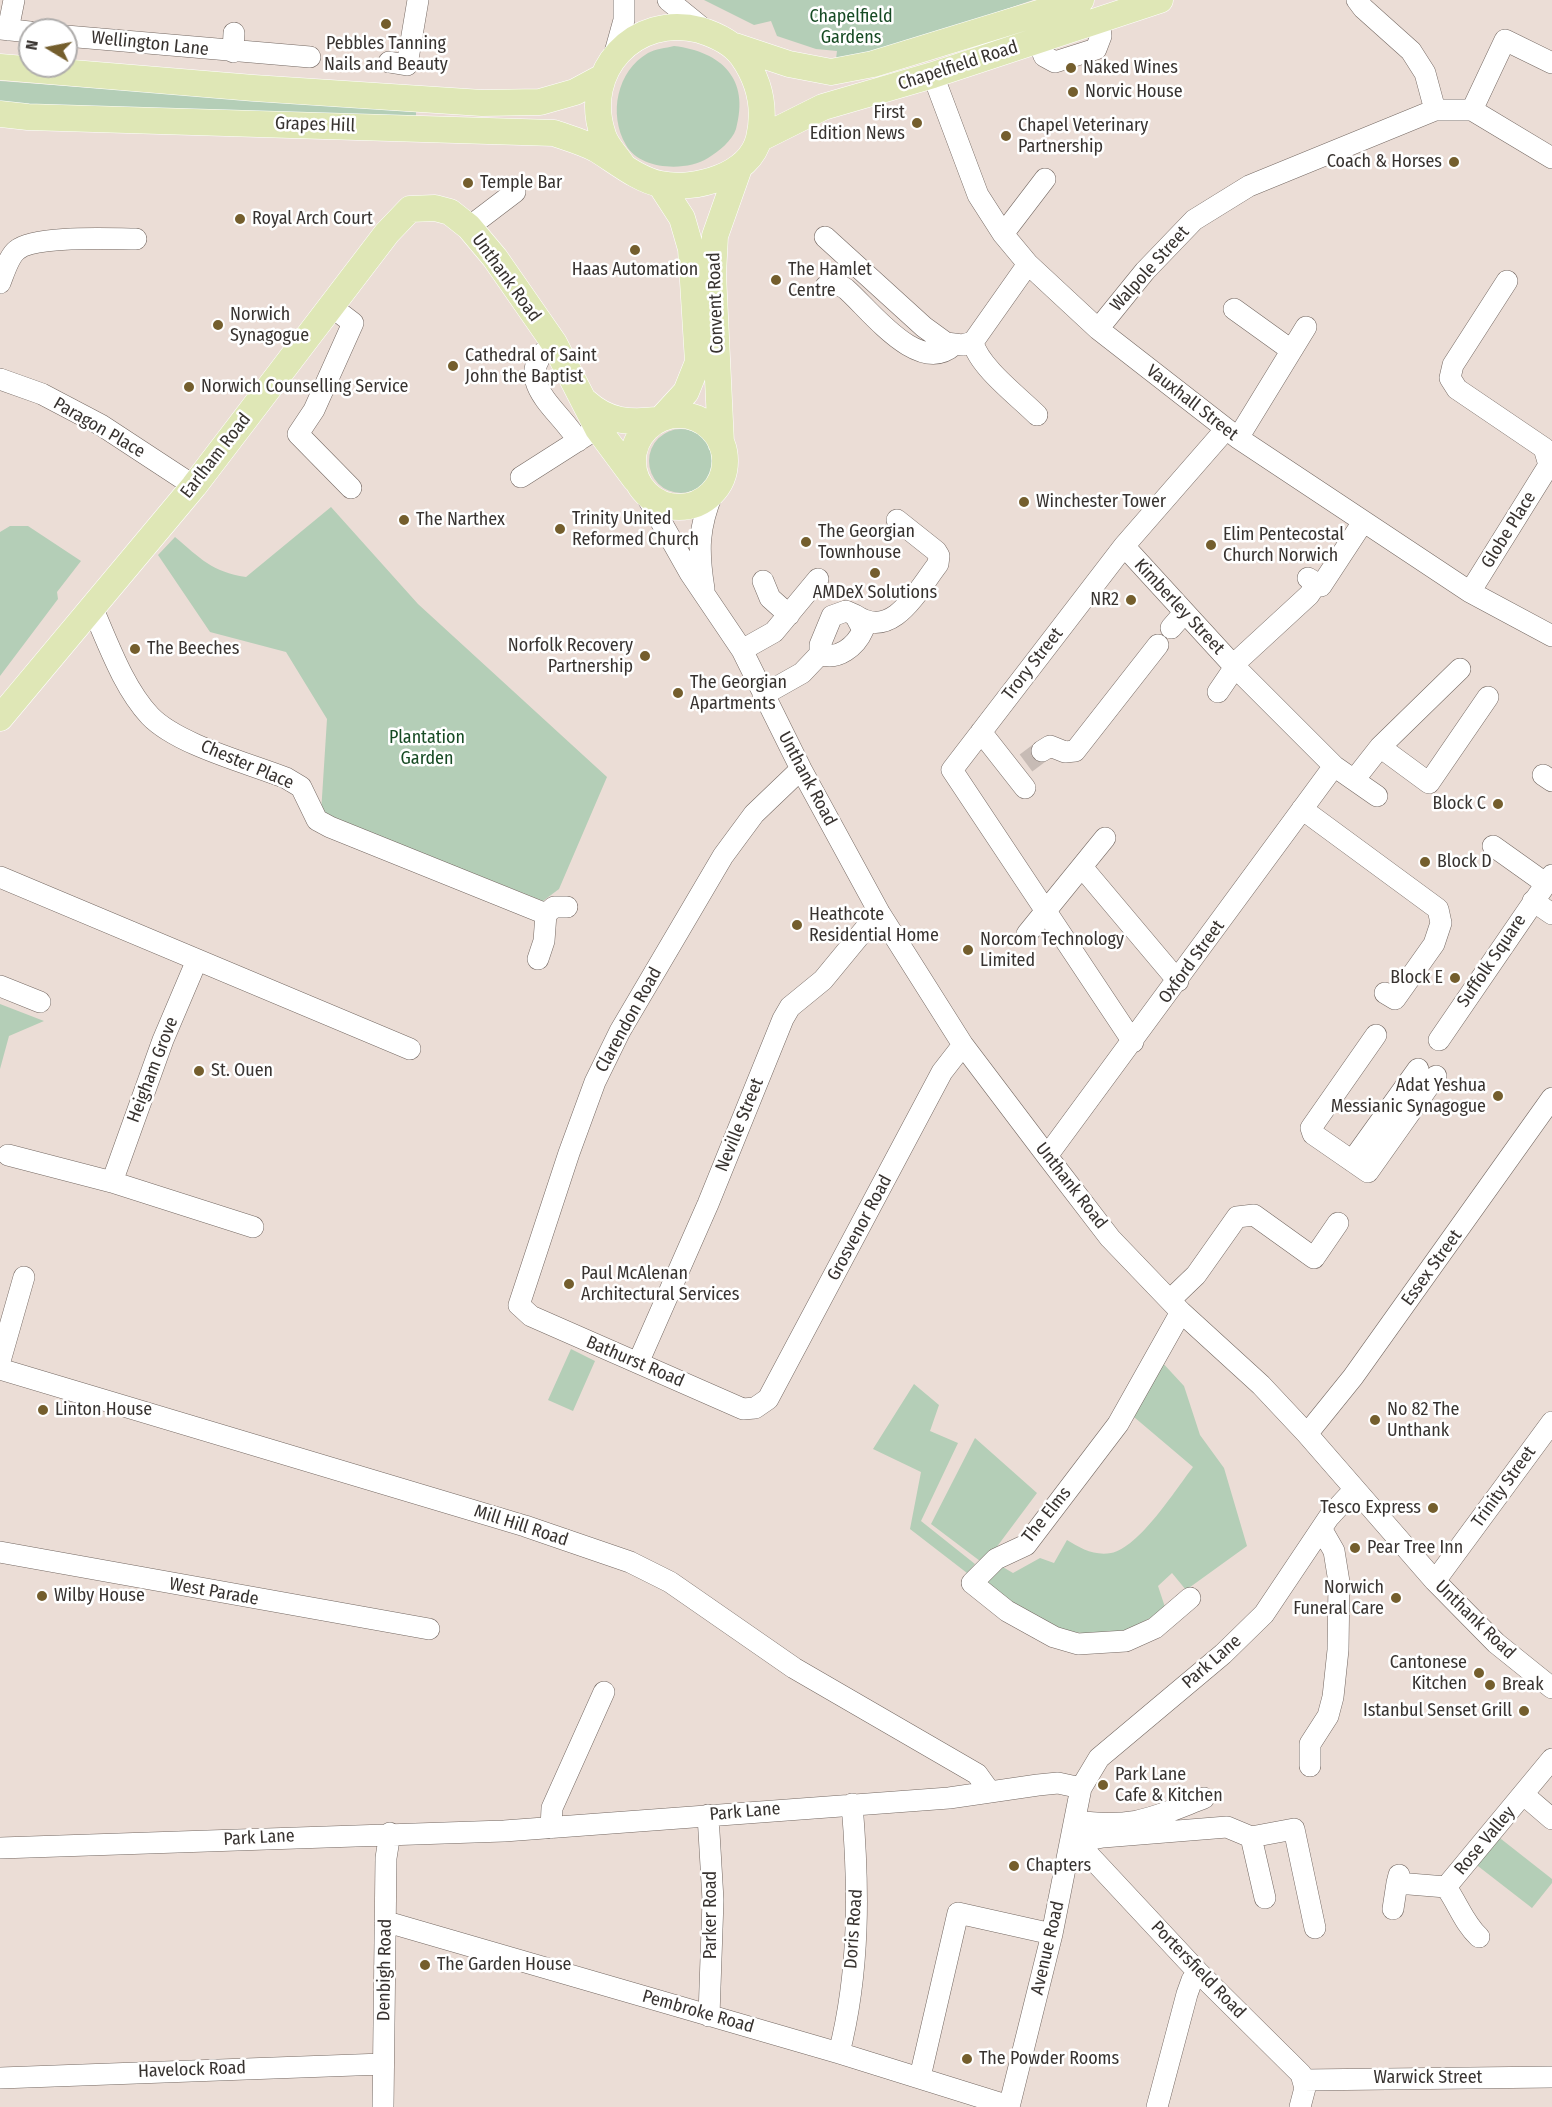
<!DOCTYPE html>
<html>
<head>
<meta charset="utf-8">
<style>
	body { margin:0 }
	#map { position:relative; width:1552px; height:2107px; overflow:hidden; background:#ebddd6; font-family:"Fira Sans Condensed",sans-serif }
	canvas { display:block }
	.north { position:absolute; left:18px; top:18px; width:60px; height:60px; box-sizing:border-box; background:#fff; border:2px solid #afadac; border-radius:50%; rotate:280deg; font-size:16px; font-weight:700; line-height:24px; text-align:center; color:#383330 }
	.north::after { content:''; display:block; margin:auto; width:21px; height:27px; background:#745e2d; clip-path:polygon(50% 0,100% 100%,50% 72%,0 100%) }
</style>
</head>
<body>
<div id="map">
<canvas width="1552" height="2107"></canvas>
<div class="north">N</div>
</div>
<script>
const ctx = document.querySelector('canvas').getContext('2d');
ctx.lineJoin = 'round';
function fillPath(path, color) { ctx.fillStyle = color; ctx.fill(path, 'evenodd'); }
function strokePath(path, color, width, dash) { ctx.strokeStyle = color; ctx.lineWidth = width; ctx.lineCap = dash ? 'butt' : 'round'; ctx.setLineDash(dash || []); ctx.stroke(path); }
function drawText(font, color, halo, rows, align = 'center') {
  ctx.font = font + ' "Fira Sans Condensed",sans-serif'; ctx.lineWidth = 5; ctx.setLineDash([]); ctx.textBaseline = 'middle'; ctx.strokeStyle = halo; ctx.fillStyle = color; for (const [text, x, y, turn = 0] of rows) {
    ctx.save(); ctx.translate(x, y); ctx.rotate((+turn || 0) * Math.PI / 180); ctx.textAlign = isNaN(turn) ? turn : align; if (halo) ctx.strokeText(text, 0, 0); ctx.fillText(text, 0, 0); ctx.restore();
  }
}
const green = new Path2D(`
	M704,0H1033L910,42L836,59L837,51L816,49L777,36L771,21L754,25Z
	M674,46C722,52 750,79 736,129C732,141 719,151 708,158C686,172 640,170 626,145C608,114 617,71 648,53C655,49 666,48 674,46Z
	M0,81L416,112V117L0,104Z
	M649 461a32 32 0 1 1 64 0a32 32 0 1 1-64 0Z
	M331,507L418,604L607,777L559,889L543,901L321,813L327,719L286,652L210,632L158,555L175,537C200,558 212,572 246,577Z
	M10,526H28L81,561L57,592L58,599L0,676V532Z
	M0,1004L44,1021L9,1036L0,1069Z
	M571,1349L595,1361L573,1411L548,1400Z
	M1160,1360L1184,1386L1200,1435L1224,1468L1247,1546L1186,1590L1172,1573L1158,1586L1166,1610L1115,1636L1051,1630L980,1586L1001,1566L1013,1573L1040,1558L1054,1563L1067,1540C1080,1548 1094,1556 1111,1553C1139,1548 1176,1489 1193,1467L1134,1417Z
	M914,1384L939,1405L930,1431L958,1443L921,1521L975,1564L967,1573L910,1529L921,1472L873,1449Z
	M975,1438L1037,1493L984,1564L931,1524Z
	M1496,1835L1552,1879V1883L1532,1908L1474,1863Z`);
const minorTunnel = new Path2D(`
	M1026,763L1042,751`);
const minor = new Path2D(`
	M668,0L706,31
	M1357,0L1363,8L1411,51L1425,73L1435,110
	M0,29L30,32
	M8,30L14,0
	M66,36L310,57
	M1038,40L1044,56L1055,62L1096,49L1101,36L1099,20
	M233,52L234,33
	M614,56L624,20V0
	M389,62L407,65L418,0
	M933,75L978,195L1003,234L1028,264L1098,329L1238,438L1470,592L1552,636
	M1472,110L1505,40L1552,63
	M469,227L515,192
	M1003,234L1045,179
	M825,237L924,327L946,343L962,345L973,342L1028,264
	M0,283C4,273 9,256 17,250C35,235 111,239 136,239
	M826,286L838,284L846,289C872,312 919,376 954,345
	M332,307L353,323L314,410L298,434L351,488
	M1234,309L1291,350
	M1098,329L1145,271L1194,220L1249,186L1435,110H1472L1552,158
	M973,342C978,366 1019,397 1037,415
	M554,343C506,379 561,410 578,441
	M0,379L42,394L101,425L194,486
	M1238,438L1306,327
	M521,477L590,433
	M646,495L690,573L742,650L801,769L879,912L963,1045L1047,1156L1110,1238L1181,1312L1261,1385L1307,1434L1435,1581L1496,1643L1552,1688
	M1124,546L1233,665L1334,766L1354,780L1380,747L1460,669
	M1308,578L1321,586L1363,522
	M763,581L770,598L789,615
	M704,589C698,551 698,528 713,492
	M1470,592L1549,465L1544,448L1457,389L1450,378L1453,365L1507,281
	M92,607C108,643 123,687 150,716C178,745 248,763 286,778L301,787L317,820L330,827L546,914L544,941L538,959
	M855,615C893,641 917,591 938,564L939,556L936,551L897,520
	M1171,628L1184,613
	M742,650L774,632L818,579
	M1233,665L1309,595L1317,583
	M1218,692L1235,667
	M763,695L802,673L820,654V645L832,616L846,611L855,615L863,630C856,646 838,661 820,654
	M981,732L1025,788
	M1380,747L1429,783L1488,697
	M1042,751L1050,746L1065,752L1075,751L1158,645
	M801,769L754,814L723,856L620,1031L595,1082L569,1153L519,1305L531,1316L743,1409L755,1408L768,1399L942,1072L963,1045
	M1543,775L1552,781
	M1354,780L1377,796
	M1302,809L1438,909L1441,923L1434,944L1395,999L1385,993
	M1493,846L1545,883
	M1082,867L1178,981
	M0,877L410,1049
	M1533,901L1552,914
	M546,914L554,907H567
	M1027,934L1105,838
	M0,986L40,1002
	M1376,1035L1311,1128L1313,1134L1368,1172L1436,1076
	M1439,1040L1552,875
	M1133,1042L952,770L1124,546L1226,429
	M8,1155L112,1182L163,1040L197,960
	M1047,1156L1334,766
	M1352,1161L1418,1069
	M112,1182L253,1227
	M1170,1300L1196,1275L1237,1217L1254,1215L1314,1258L1338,1223
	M1181,1312L1118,1424L1026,1545L996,1559L972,1583L1007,1611L1054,1637L1078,1644L1126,1641L1155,1628L1190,1598
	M0,1361L24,1277
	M638,1363L708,1204L783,1019L790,1007L823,980L879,912
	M0,1369L525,1526L630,1562L670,1582L794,1668L977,1774L990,1792
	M1307,1434L1353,1377L1552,1098
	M0,1552L429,1629
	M1435,1581L1552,1422
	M1310,1766V1744L1328,1716L1333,1697L1338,1650L1339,1582L1334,1551L1322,1530
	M1524,1795L1552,1819
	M708,1815L713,1900L709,2016
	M1075,1821C1133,1829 1152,1818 1204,1798
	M551,1828L552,1808L604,1692
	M1251,1837L1265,1898
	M1071,1843L1088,1854L1198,1972L1301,2074L1305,2088L1300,2107
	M1071,1843L1103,1837L1227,1827L1251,1837L1294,1829L1315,1928
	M0,1848L504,1831L949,1798L1038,1785L1058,1783L1081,1788
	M1399,1875L1397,1883L1446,1887C1458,1904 1464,1923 1479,1937
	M1446,1887L1552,1759
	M1393,1909L1397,1883
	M385,1924H394L839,2053L1009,2106
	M839,2053C860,1971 859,1887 852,1804
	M920,2077L958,1913L1052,1934
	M0,2078L383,2064
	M1304,2080L1552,2077
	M383,2107L386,1858L390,1833
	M1009,2107L1052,1934L1081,1788L1099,1758L1223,1654L1264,1614L1329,1517L1354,1490
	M1157,2107L1187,1994L1192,1980L1198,1972`);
const major = new Path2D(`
	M735,46L789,64L831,72L873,64L1081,0
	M0,67L253,88L482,103L540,102L575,92L601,78
	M0,114L28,117L554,133C568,138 583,142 596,149C616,161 637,179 660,184C695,191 750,176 759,138C766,108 759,80 742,56C732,42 716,35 700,30C635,13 581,71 603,135C606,146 617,156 623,166
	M759,139L823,107L933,75L1160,0
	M660,184L682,218L691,249L698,362L686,392L663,417
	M586,402C608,422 629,423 657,420
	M633 461a46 46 0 1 1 92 0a46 46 0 1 1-92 0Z
	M721,443L713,274L715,236L739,168
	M0,718L194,486L387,233L410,209L435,208L450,212L469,227L495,258L554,343L598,429L635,479`);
const markers = [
	[386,24,6,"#745e2d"],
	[1071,68,6,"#745e2d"],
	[1073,92,6,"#745e2d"],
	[917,123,6,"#745e2d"],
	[1006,136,6,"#745e2d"],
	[1454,162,6,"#745e2d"],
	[468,183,6,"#745e2d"],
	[240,219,6,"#745e2d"],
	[635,250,6,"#745e2d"],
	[776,280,6,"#745e2d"],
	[218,325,6,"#745e2d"],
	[453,366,6,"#745e2d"],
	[189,387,6,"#745e2d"],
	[1024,502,6,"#745e2d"],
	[404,520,6,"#745e2d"],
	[560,529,6,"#745e2d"],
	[806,542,6,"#745e2d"],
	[1211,545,6,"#745e2d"],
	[875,573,6,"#745e2d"],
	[1131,600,6,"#745e2d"],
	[135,649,6,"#745e2d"],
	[645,656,6,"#745e2d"],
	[678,693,6,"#745e2d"],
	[1498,804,6,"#745e2d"],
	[1425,862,6,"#745e2d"],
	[797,925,6,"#745e2d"],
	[968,950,6,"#745e2d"],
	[1455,978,6,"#745e2d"],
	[199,1071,6,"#745e2d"],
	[1498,1096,6,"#745e2d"],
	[569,1284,6,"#745e2d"],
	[43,1410,6,"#745e2d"],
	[1375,1420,6,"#745e2d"],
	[1433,1508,6,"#745e2d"],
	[1355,1548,6,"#745e2d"],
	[42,1596,6,"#745e2d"],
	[1396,1598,6,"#745e2d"],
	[1479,1673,6,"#745e2d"],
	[1490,1685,6,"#745e2d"],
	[1524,1711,6,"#745e2d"],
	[1103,1785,6,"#745e2d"],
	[1014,1866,6,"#745e2d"],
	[425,1965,6,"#745e2d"],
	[967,2059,6,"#745e2d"]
];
const parkNames = [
	["Chapelfield",851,17],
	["Gardens",851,38],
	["Plantation",427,738],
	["Garden",427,759]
];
const streetNames = [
	["Wellington Lane",150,44,6],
	["Chapelfield Road",958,66,-18],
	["Grapes Hill",315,125,2],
	["Walpole Street",1150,269,-48],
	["Unthank Road",506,278,54],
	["Convent Road",716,303,-92],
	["Vauxhall Street",1192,403,38],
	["Paragon Place",99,428,30],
	["Earlham Road",216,456,-52],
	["Globe Place",1509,530,-58],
	["Kimberley Street",1179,607,47],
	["Trory Street",1033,664,-52],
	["Chester Place",247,765,23],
	["Unthank Road",807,779,62],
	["Suffolk Square",1492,961,-56],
	["Oxford Street",1192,962,-54],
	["Clarendon Road",629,1020,-61],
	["Heigham Grove",153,1070,-69],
	["Neville Street",740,1125,-68],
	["Unthank Road",1071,1186,52],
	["Grosvenor Road",860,1228,-62],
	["Essex Street",1432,1268,-54],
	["Bathurst Road",635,1362,23],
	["Trinity Street",1504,1487,-54],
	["The Elms",1047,1515,-51],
	["Mill Hill Road",521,1526,18],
	["West Parade",214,1592,10],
	["Unthank Road",1475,1620,44],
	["Park Lane",1212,1662,-41],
	["Park Lane",745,1812,-5],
	["Park Lane",259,1838,-3],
	["Rose Valley",1485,1841,-50],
	["Parker Road",711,1915,-90],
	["Doris Road",854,1929,-86],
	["Avenue Road",1048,1948,-77],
	["Denbigh Road",385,1970,-89],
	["Portersfield Road",1198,1970,46],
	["Pembroke Road",698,2012,16],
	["Havelock Road",192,2070,-2],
	["Warwick Street",1428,2078]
];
const poiNames = [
	["Pebbles Tanning",386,44,"center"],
	["Nails and Beauty",386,65,"center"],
	["Naked Wines",1083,68],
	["Norvic House",1085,92],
	["First",905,113,"right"],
	["Edition News",905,134,"right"],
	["Chapel Veterinary",1018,126],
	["Partnership",1018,147],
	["Coach & Horses",1442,162,"right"],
	["Temple Bar",480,183],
	["Royal Arch Court",252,219],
	["Haas Automation",635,270,"center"],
	["The Hamlet",788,270],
	["Centre",788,291],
	["Norwich",230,315],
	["Synagogue",230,336],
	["Cathedral of Saint",465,356],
	["John the Baptist",465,377],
	["Norwich Counselling Service",201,387],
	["Winchester Tower",1036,502],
	["Trinity United",572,519],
	["Reformed Church",572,540],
	["The Narthex",416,520],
	["The Georgian",818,532],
	["Townhouse",818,553],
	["Elim Pentecostal",1223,535],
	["Church Norwich",1223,556],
	["AMDeX Solutions",875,593,"center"],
	["NR2",1119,600,"right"],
	["Norfolk Recovery",633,646,"right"],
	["Partnership",633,667,"right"],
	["The Beeches",147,649],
	["The Georgian",690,683],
	["Apartments",690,704],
	["Block C",1486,804,"right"],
	["Block D",1437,862],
	["Heathcote",809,915],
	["Residential Home",809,936],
	["Norcom Technology",980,940],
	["Limited",980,961],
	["Block E",1443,978,"right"],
	["St. Ouen",211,1071],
	["Adat Yeshua",1486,1086,"right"],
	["Messianic Synagogue",1486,1107,"right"],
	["Paul McAlenan",581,1274],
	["Architectural Services",581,1295],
	["Linton House",55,1410],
	["No 82 The",1387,1410],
	["Unthank",1387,1431],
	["Tesco Express",1421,1508,"right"],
	["Pear Tree Inn",1367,1548],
	["Norwich",1384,1588,"right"],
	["Funeral Care",1384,1609,"right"],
	["Wilby House",54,1596],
	["Cantonese",1467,1663,"right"],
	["Kitchen",1467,1684,"right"],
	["Break",1502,1685],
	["Istanbul Senset Grill",1512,1711,"right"],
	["Park Lane",1115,1775],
	["Cafe & Kitchen",1115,1796],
	["Chapters",1026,1866],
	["The Garden House",437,1965],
	["The Powder Rooms",979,2059]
];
fillPath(green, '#b4ceb7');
strokePath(minorTunnel, '#c7bbb5', 21, [21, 10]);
strokePath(minor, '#746862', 22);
strokePath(major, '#fff', 27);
strokePath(minor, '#fff', 21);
strokePath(major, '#dfe7b6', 26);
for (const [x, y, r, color] of markers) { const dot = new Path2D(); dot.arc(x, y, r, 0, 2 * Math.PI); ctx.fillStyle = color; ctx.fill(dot); strokePath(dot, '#fff', 2); }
drawText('18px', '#164a23', '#fff', parkNames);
drawText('18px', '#383330', '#fff', streetNames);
drawText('18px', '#383330', '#fff', poiNames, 'left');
</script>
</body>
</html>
